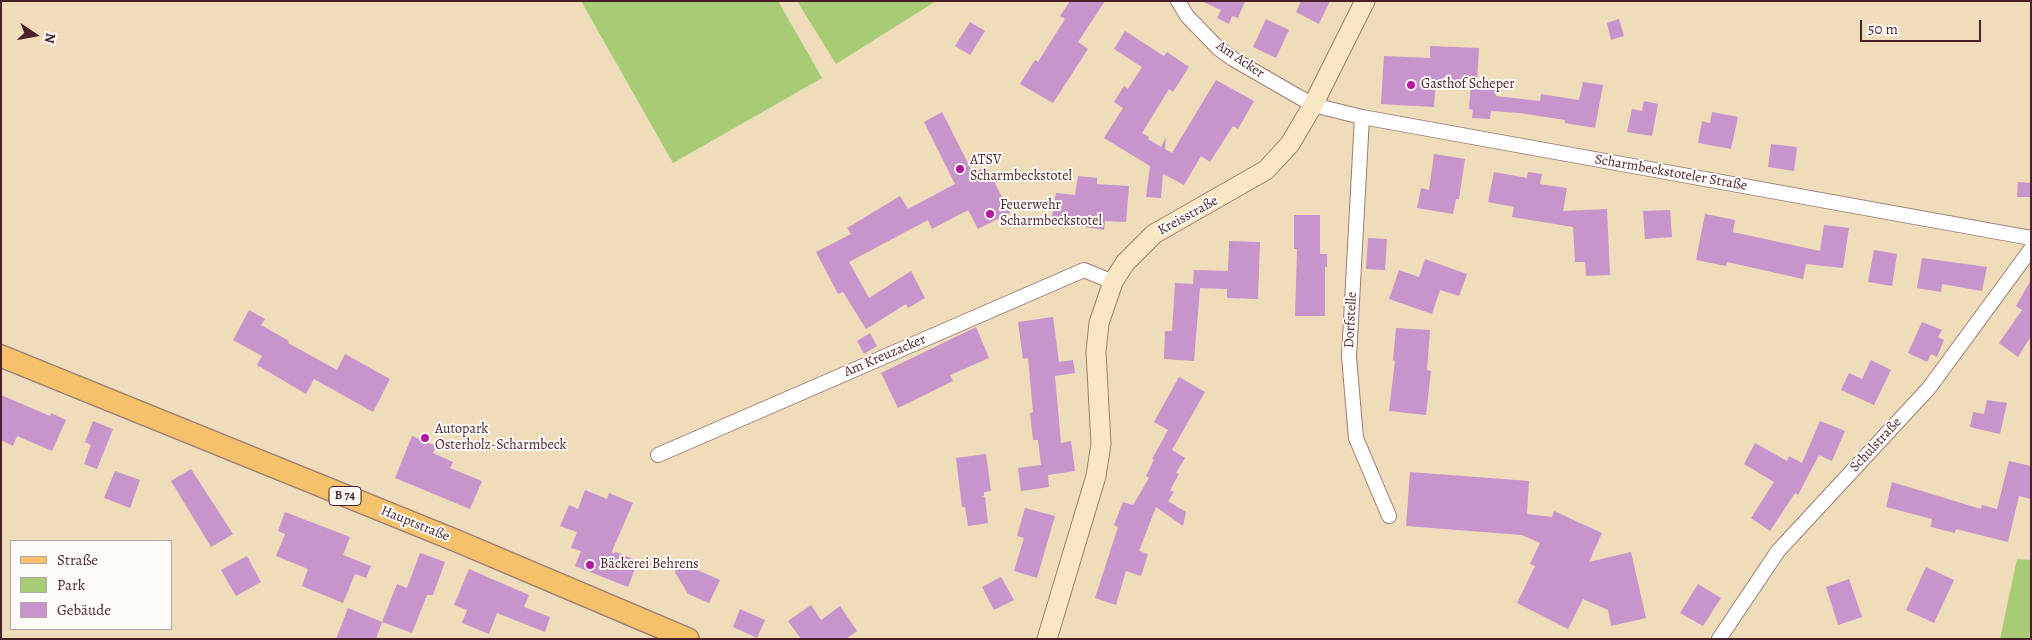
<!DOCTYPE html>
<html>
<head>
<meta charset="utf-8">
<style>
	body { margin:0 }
	#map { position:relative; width:2032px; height:640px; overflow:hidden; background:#efdcbb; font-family:Alegreya,serif }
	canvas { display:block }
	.frame { position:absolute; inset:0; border:2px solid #4a1f2b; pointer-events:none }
	.legend { position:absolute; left:10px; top:540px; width:162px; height:90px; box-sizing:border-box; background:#fdfcf7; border:1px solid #b5a4a5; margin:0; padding:6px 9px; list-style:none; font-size:15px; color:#4a1f2b }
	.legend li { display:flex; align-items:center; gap:10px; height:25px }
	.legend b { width:25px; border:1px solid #b5a4a5 }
	.north { position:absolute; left:10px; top:10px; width:50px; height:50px; -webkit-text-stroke:4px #fdfcf7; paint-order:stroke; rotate:102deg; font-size:14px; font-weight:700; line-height:20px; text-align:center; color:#4a1f2b }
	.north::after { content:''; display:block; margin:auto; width:18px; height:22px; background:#4a1f2b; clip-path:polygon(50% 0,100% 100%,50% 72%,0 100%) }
	.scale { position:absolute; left:1860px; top:20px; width:121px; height:22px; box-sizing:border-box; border:2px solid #4a1f2b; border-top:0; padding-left:6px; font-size:15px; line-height:18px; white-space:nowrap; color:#4a1f2b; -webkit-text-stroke:4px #fdfcf7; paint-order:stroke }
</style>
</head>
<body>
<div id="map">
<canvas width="2032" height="640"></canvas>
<div class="frame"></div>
<ul class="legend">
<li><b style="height:6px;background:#f5c16b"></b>Straße</li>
<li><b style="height:14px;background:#a7cc75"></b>Park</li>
<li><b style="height:14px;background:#c794cb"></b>Gebäude</li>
</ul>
<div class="north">N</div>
<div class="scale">50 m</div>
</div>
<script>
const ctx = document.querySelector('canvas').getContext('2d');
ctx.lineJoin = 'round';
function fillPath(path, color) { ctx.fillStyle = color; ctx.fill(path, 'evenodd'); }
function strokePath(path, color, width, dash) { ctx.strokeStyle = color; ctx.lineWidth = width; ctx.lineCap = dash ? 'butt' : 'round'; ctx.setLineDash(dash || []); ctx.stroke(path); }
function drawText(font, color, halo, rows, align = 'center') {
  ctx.font = font + ' Alegreya,serif'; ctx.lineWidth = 4; ctx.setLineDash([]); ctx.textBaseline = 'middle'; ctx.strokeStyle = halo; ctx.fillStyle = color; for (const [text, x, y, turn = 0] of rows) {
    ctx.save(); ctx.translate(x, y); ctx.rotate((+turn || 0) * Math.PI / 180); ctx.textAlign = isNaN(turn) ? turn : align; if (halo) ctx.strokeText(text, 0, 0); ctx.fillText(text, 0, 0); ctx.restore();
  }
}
const green = new Path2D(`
	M581,1H778L822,78L673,163Z
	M797,1H936L836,64Z
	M2017,559L2031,560V639H2000Z`);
const building = new Path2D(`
	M1070,1H1105L1078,42L1088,49L1053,103L1020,84L1035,60L1038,62L1065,19L1060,16Z
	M1201,1H1245L1238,18L1232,16L1229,24L1217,18L1221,10Z
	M1301,1H1330L1319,24L1296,12Z
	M1266,19L1289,30L1276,58L1253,47Z
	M1619,19L1624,36L1611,40L1607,23Z
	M970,22L985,31L970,55L955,46Z
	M1125,31L1164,56L1167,52L1189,67L1173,92L1169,89L1142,133L1149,137L1148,139L1161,147L1166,137L1165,149L1172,153L1216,80L1254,101L1238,129L1233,126L1210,162L1201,156L1184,185L1163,174L1161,198L1146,197L1150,166L1104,138L1123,108L1114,102L1124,86L1128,89L1142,67L1114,49Z
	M1430,46L1479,48L1477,83L1497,84L1496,96L1540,101L1541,94L1579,100L1583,82L1603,85L1595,128L1565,123V120L1520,113L1491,111L1490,119L1472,118L1473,110L1469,109L1471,83L1436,81L1434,107L1381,104L1384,56L1430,58Z
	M1644,101L1658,104L1652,136L1627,132L1632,109L1642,111Z
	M942,112L973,173L986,166L1010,213L978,229L968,210L932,229L928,220L849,262L869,298L911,271L925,298L908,308L906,304L866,329L843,292L838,294L816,252L851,234L847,228L900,196L908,209L955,184L924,122Z
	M1712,112L1738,117L1731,149L1698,143L1702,121L1710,123Z
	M1771,144L1797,147L1794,171L1768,167Z
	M1434,154L1465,159L1459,199H1456L1453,214L1417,208L1421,188L1429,190Z
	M1494,172L1527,178L1528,172L1542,174L1540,184L1567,188L1563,211L1607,209L1610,275L1586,276L1585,262H1575L1573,227L1512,217L1514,207L1488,202Z
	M1078,176L1097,178V184L1129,186L1126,222L1105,221L1104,230L1051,222L1056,193L1075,195Z
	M2018,182L2031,183L2030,197H2017Z
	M1670,210L1672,237L1645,239L1643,211Z
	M1705,214L1735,220L1733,232L1820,251L1824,225L1849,228L1843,268L1806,264L1803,279L1727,262L1726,266L1696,260Z
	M1294,215H1320V254H1327V267H1325V316H1295L1297,249H1294Z
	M1368,238L1387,239L1385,270L1366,269Z
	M1229,241L1260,242L1258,299L1227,298V289L1200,288L1194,361L1164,359L1165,331H1172L1175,283L1193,284L1194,270L1228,271Z
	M1874,250L1897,254L1892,286L1868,282Z
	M1922,258L1987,267L1982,291L1942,284L1941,292L1917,288Z
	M1425,259L1467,274L1459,296L1440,290L1432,314L1389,299L1399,270L1419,277Z
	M2031,280V336L2018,357L1999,343L2022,310L2016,306Z
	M249,310L265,319L261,325L289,341L288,343L337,370L345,354L390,379L373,412L314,379L306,394L257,365L262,356L233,340Z
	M1053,317L1059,362L1073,360L1075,373L1055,376L1061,443L1071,441L1075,471L1048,475L1049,487L1021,491L1018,468L1041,465L1038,440H1033L1030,413L1033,412L1028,358L1023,359L1018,322Z
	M1922,322L1942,330L1938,337L1944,340L1937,357L1931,354L1927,362L1908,353Z
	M976,327L989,358L950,375L953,381L898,408L881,373Z
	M1396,328L1430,330L1427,370L1431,371L1426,415L1389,411L1395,361L1393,360Z
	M870,333L877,346L864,354L857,341Z
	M1871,360L1891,370L1874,405L1841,390L1849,373L1862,379Z
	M1179,377L1205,392L1172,450L1185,458L1176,473L1179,474L1170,490L1174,492L1168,501L1186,512L1183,526L1156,507L1139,551L1148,554L1141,576L1126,571L1116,605L1095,598L1118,527L1114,525L1123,502L1133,505L1149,478L1146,476L1154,460L1152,459L1168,430L1154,422Z
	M1,395L50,416L51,413L66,420L52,451L17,436L13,446L1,440Z
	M1987,400L2007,403L2000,434L1970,427L1973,412L1984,414Z
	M93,421L113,429L97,469L84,464L91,445L85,442Z
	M1820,421L1845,431L1832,461L1819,455L1798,495L1795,493L1770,531L1751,518L1774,482L1744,464L1755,443L1787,461L1789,456L1802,463Z
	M412,436L436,446L433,453L453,462L450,468L482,481L470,509L395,478Z
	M986,454L991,491L984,492V496H981L985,497L988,523L968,526L965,507H962L956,458Z
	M2009,461L2031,466V499L2019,496L2008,542L1956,529L1955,533L1931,527L1932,519L1886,507L1892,482L1981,509L1982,505L1997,509Z
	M191,469L233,534L211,547L171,481Z
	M115,471L140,480L130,508L104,498Z
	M1410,472L1529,481L1527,514L1552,517L1554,511L1602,533L1589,562L1631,552L1646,618L1611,626L1608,610L1583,599L1568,629L1517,603L1535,566L1530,564L1540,543L1522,535L1406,526Z
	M585,490L607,499L609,493L633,503L612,551L613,554L616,552L638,561L628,587L575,566L581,551L571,548L577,532L560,526L569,505L578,509Z
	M1025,508L1055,516L1037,578L1014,571L1024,538L1017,536Z
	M285,512L350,537L343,555L371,566L366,578L355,574L343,603L302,586L308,569L276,556L285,534L278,531Z
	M420,553L445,562L433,595H427L412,633L382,622L397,584L407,588Z
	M247,556L261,582L236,596L221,570Z
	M679,562L720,580L709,603L688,594L675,572Z
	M1926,567L1954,580L1934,623L1906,610Z
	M469,569L529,595L524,607L550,617L545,632L497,613L489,634L462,623L467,610L454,605Z
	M1001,577L1014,600L994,610L982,587Z
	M1849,579L1862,617L1838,625L1826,587Z
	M1698,584L1721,598L1703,626L1680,613Z
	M811,605L821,620L840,606L857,631L846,639H801L788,621Z
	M348,608L382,622L376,639H336Z
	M740,609L765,620L757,638L733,627Z`);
const street = new Path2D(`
	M1178,1L1187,16L1218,48L1233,59L1313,105L1362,117L2031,238
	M1362,117L1349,357L1356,438L1389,516
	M658,455L1084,270L1113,282
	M1719,639L1778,551L1929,388L2031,249`);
const secondary = new Path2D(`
	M1047,639L1096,476L1101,444L1096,352L1099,323L1113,282L1125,263L1154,234L1266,170L1290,144L1313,105L1365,1`);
const primary = new Path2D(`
	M1,356L457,541L688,639`);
const markers = [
	[1411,85,5,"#b5179e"],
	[960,169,5,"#b5179e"],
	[990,214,5,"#b5179e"],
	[425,438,5,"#b5179e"],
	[590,565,5,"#b5179e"]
];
const shields = [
	[345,496,32]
];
const shieldNames = [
	["B 74",345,496]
];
const streetNames = [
	["Am Acker",1240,60,34],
	["Scharmbeckstoteler Straße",1671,173,10],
	["Kreisstraße",1188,216,-29],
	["Dorfstelle",1351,320,-87],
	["Am Kreuzacker",885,356,-23],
	["Schulstraße",1876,445,-47],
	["Hauptstraße",415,524,22]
];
const poiNames = [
	["Gasthof Scheper",1421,85],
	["ATSV",970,161],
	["Scharmbeckstotel",970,177],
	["Feuerwehr",1000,206],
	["Scharmbeckstotel",1000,222],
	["Autopark",435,430],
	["Osterholz-Scharmbeck",435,446],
	["Bäckerei Behrens",600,565]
];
fillPath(green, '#a7cc75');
fillPath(building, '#c794cb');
strokePath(street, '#9c7e73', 16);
strokePath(secondary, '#9c7e73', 21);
strokePath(primary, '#9c7e73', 24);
strokePath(street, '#fff', 14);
strokePath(secondary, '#fbe6c4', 19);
strokePath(primary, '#f5c16b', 21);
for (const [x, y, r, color] of markers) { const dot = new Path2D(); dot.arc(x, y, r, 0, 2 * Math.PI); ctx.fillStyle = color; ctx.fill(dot); strokePath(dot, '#fdfcf7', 2); }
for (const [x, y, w] of shields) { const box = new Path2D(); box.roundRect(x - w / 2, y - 9.5, w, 19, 4); ctx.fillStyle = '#fdfcf7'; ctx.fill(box); strokePath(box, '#4a1f2b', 1); }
drawText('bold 12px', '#4a1f2b', null, shieldNames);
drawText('14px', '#4a1f2b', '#fdfcf7', streetNames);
drawText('14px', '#4a1f2b', '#fdfcf7', poiNames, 'left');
</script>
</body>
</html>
